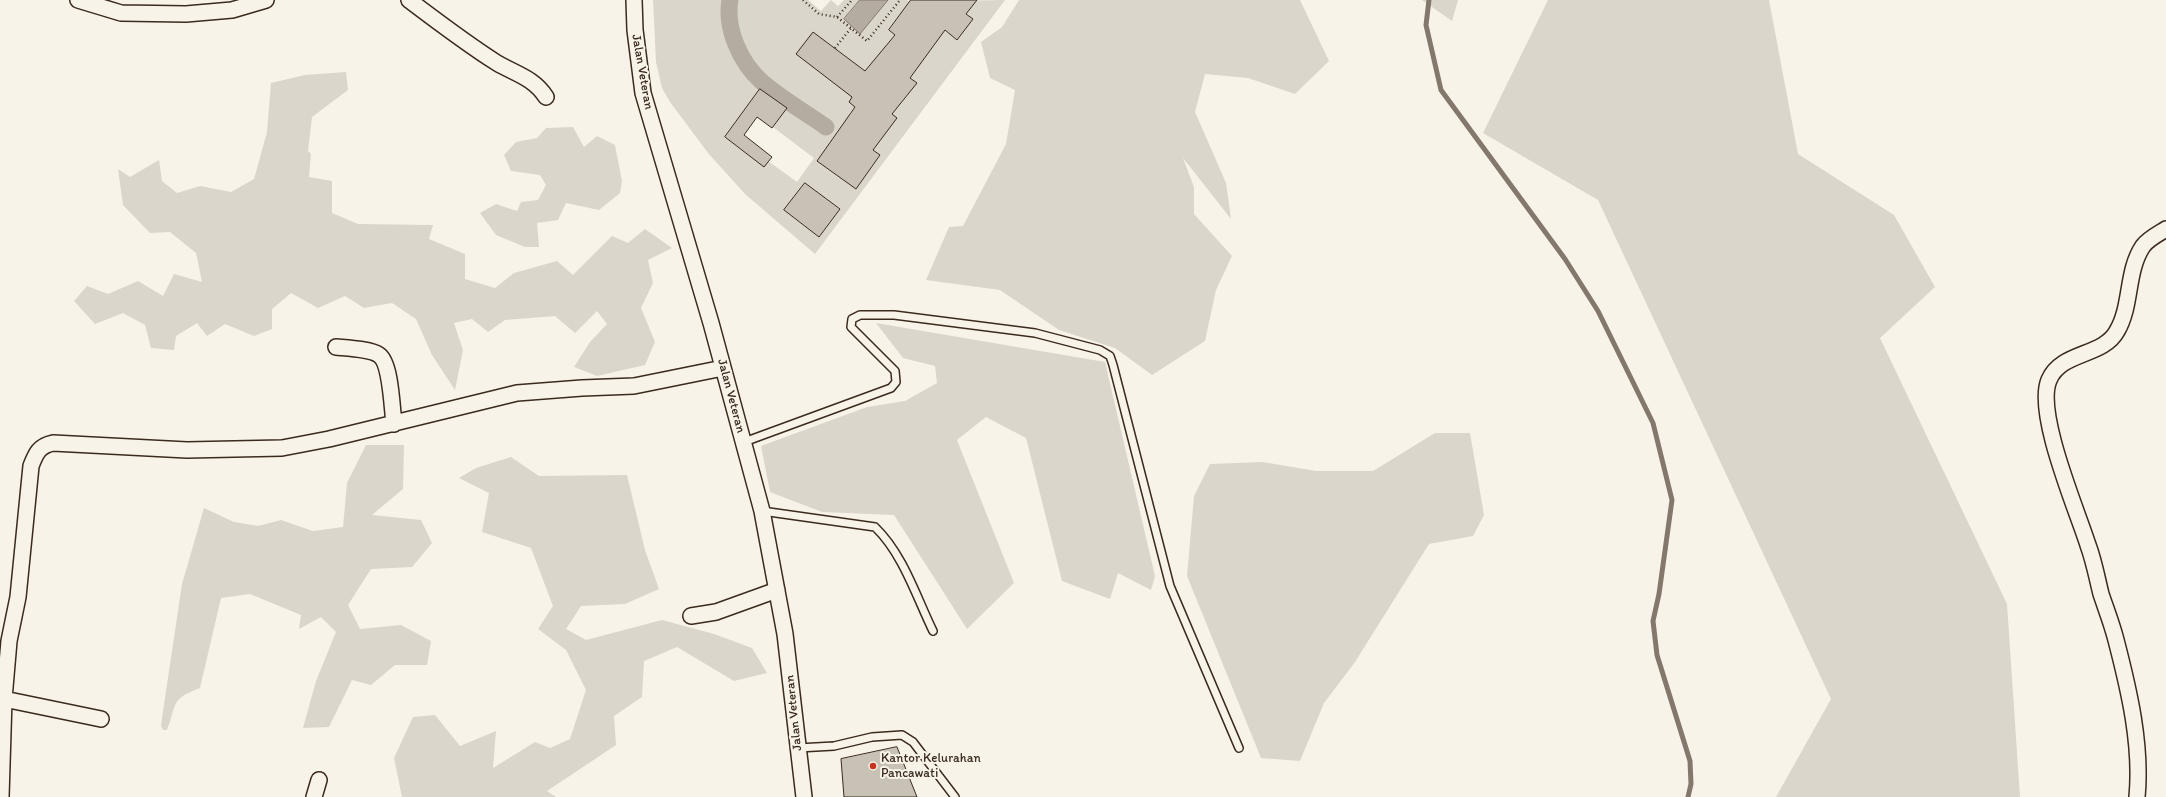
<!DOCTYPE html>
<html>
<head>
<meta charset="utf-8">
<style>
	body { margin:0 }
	canvas { display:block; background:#f7f3e8 }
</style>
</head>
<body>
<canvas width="2166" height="797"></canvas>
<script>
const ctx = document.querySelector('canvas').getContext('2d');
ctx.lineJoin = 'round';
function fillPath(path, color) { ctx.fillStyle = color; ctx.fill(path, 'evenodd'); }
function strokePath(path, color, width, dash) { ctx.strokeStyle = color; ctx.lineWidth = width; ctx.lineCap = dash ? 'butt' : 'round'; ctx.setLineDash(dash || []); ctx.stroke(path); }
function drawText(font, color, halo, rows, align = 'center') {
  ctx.font = font + ' Itim,sans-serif'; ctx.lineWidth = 4; ctx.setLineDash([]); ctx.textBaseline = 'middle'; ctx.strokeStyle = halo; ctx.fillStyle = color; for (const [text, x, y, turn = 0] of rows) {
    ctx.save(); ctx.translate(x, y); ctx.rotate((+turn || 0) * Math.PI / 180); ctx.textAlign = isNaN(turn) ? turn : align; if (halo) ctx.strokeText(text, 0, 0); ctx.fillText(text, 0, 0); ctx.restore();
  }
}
const green = new Path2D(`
	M653,0H808L821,11L831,0L838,6L844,0H860L844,19L860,33L888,0H907L957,40L973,19L950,1L1005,0L815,254L745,194L708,153L670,102L662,88L656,62ZM895,21L904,22L934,45L920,64L890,41L895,35L889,30ZM813,32L854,63L797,54ZM877,57L916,83L902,102L872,79L868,68ZM859,88L881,139L849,114L855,107L849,102ZM760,89L786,108L773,127L814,158L797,182L768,161L764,166L725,137ZM841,127L880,155L856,189L817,161ZM805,183L840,209L819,237L785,210Z
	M1019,0H1300L1329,61L1295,94L1248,78L1205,74L1195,112L1226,183L1231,219L1183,158L1194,187V214L1232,256L1216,290L1205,341L1152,375L1115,348L1059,330L1000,290L926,280L949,227L963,226L1006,144L1015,90L990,78L981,42L1002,27Z
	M1422,0H1458L1452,21Z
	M1548,0H1769L1798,154L1894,215L1935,287L1880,338L2007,604L2020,797H1776L1831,699L1598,200L1483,133Z
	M346,72L348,90L312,117L308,151L311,154L309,177L332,181V213L358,224L433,225L429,239L465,254V279L495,288L514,273L557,261L573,275L612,236L628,243L645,229L672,248L648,260L653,283L641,308L655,342L645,365L597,376L574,367L590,342L607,324L597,311L575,333L555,316L505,320L488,332L472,319L454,323L463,350L455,390L432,355L416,319L392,303L364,308L345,296L318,308L291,293L272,309V329L254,336L225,324L207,336L197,323L176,336L174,350L151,348L145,325L123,313L95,324L74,301L87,286L108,294L138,281L163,296L174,274L202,282L196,253L170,232L150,233L123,205L118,169L130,177L159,160L162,181L177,193L200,186L231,192L254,179L267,132L271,83L305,75Z
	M573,127L584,147L597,136L615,145L622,181L620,193L599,210L566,203L558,220L537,223L539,247H525L496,235L480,213L496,204L517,211L521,202L538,200L546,185L540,175L511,171L504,155L516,142L537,138L546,128Z
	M876,323L1105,362L1155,576L1151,590L1118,573L1110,599L1062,581L1026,438L986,417L957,440L1014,583L967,629L894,515L822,512L770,492L761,446L867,407L905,401L937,383L935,366L903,358Z
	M1435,433H1470L1484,515L1473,536L1429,544L1355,662L1324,703L1300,761L1261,758L1187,576L1194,496L1210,464L1263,462L1316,471H1373Z
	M366,445H404L403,489L372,515L421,520L432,543L412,567L371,569L348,605L360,629L401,625L431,641L427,665H395L371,685L352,680L329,727L303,728L316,681L336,632L321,617L299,629L301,615L250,594L221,598L200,688C170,699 177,704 167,730H163L161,726L162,718L182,584L204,508L234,522L258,526L281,520L313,531L343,527L347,483Z
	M511,457L539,476L627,475L645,550L659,589L625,604L581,606L566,629L586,640L662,620L714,634L752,648L767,673L734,681L677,647L644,661L642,697L614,716L616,745L547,791L556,797H402L394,758L413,717L435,715L460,746L496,731L493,768L535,742L550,748L570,739L586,690L566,650L538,629L553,606L531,548L482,532L489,493L459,478L476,468Z`);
const water = new Path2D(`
	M860,0H888L860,34L844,19Z`);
const stream = new Path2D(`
	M1429,0L1426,25L1441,90L1565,259L1598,311L1653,423L1672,500L1659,594L1653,621L1657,655L1690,761L1691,784L1688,797`);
const canal = new Path2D(`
	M730,0C725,28 740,62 761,81C780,98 805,112 826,127`);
const building = new Path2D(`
	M911,0H977L966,14L973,19L957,40L945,30L910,78L917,83L892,114L897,118L873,150L880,155L856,189L817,161L855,107L849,102L852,97L796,54L813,32L865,71L895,35L889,30Z
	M760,89L787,108L772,128L757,117L744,135L772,157L764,167L725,137Z
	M805,183L840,209L819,237L784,210Z
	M897,747L917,797H844L841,759Z`);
const path = new Path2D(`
	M803,0L819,14L837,17L867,41L900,0
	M837,17L852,0
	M835,48L851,28`);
const lane = new Path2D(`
	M744,442L891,388L896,382L895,371L851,327L852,319L860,315H894L1035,333L1100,350L1110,356L1113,365L1170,586L1239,748
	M762,511L875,527C903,554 916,596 933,631
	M798,748L834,746L872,737L902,735L913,742L955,797`);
const street = new Path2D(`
	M78,0L121,13L186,14L232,10L266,0
	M409,0C438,22 467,44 497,63C516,74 534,78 546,97
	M634,0L635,30L643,93L711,323L762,511L785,634L804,797
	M336,347C346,348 371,349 379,355C391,363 392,409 394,424
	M691,616L716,612L777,590
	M4,699L101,719
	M1,797L4,699L9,641L18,597L31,466C36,453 39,446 53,443L187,450L282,448L329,439L517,393L582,388L634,386L723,368
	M314,797L319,780
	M2137,797C2142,745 2129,690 2116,640C2112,624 2106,609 2101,594C2097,578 2094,561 2088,545C2077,510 2035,413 2049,380C2061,351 2103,357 2117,331C2132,306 2126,271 2143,246C2148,239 2158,234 2166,229`);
const markers = [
	[873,766,4,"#c8321e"]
];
const streetNames = [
	["Jalan Veteran",642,72,80],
	["Jalan Veteran",731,396,75],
	["Jalan Veteran",794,713,-96]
];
const poiNames = [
	["Kantor Kelurahan",881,759],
	["Pancawati",881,774]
];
fillPath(green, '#dbd6cb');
fillPath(water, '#b4aca0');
strokePath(water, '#84786c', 1);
strokePath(stream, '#84786c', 5);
strokePath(canal, '#b4aca0', 17);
fillPath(building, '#c8c1b6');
strokePath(building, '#3b2a1e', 1);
strokePath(lane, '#3b2a1e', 10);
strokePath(street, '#3b2a1e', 18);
strokePath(path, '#3b2a1e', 2.5, [1, 3]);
strokePath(lane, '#f7f3e8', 7);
strokePath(street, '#f7f3e8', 15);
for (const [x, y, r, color] of markers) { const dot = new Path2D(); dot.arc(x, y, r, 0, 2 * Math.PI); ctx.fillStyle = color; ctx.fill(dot); strokePath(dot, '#f7f3e8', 1.5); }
drawText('13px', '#3b2a1e', '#f7f3e8', streetNames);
drawText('13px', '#3b2a1e', '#f7f3e8', poiNames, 'left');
</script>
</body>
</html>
